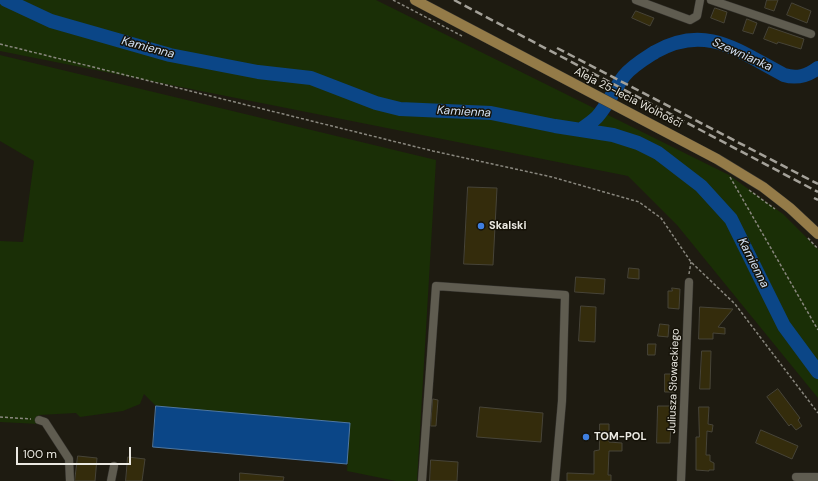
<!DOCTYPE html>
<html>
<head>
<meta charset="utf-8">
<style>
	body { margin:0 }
	#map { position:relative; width:818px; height:481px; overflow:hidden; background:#1e1b11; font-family:"DM Sans",sans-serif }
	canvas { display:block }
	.scale { position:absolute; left:16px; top:447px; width:115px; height:18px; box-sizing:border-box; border:2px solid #ebe9e2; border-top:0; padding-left:5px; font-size:12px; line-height:14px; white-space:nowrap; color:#ebe9e2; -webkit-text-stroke:3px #151208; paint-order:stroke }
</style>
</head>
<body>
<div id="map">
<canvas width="818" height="481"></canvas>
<div class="scale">100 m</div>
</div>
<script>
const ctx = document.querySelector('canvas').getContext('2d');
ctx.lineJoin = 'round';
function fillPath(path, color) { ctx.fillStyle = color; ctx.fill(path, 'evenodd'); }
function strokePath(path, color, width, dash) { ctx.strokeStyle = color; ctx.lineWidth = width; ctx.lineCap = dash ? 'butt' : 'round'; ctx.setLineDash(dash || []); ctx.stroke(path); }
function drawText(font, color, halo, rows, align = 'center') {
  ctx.font = font + ' "DM Sans",sans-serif'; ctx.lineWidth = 3; ctx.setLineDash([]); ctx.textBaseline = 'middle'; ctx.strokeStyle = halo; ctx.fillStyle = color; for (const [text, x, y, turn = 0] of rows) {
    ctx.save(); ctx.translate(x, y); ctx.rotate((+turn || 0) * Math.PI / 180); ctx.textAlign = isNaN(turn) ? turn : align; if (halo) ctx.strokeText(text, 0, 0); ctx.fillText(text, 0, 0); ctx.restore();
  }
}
const green = new Path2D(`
	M0,0H376L729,175L783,214L818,249V398L677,225L628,176L0,51Z
	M0,55L436,160L417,481H396L347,471L350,423L156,406L144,394L140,404L123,411L80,417L76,413L39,415V424L0,422V241L23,242L34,161L0,141Z`);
const water = new Path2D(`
	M156,406L350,423L347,464L153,447Z`);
const river = new Path2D(`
	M6,0L51,21L170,55L258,72L311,78L376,103L400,109L491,113L555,126L613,135L638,143L658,153L701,186L731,219L784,326L818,372
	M580,130C586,126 592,122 597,117C608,105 614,89 624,76C632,66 644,59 655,52C706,23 738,51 784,75C797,79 807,76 818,68`);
const building = new Path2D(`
	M767,0H778L774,11L765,8Z
	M792,3L811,11L807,23L787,15Z
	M715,8L727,12L724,23L711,18Z
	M636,11L654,18L650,26L632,18Z
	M747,19L757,23L753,34L743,31Z
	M769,27L804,39L801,49L778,42L777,44L764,39Z
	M468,187L497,188L493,265L464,264Z
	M629,268L639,269V279L628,278Z
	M576,277L605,279L604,294L575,292Z
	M672,288L680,289L679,309L668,308V291H672Z
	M581,306L596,307L595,342L579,341Z
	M700,307L733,309L718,327L725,328V334L713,333V339H699Z
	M660,324L669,325L668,337L658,336Z
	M648,344H656L655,355H648Z
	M702,351H711L710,389H700Z
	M665,374H676L675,392H665Z
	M778,389L800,418L798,420L802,426L796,430L791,424L789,426L767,397Z
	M433,399L438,400L436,426H431Z
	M658,406H672L670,443H657Z
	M480,407L543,413L541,442L477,437Z
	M699,407H709L708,424L713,425L712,432L707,431L706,455H710V461L714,463V470H709V471L696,470V437H699Z
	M600,424H609V442L622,443V451H609L608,475H611V481H567V473L594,474V451L599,450Z
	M761,430L798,446L792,459L756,443Z
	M78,456L97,458L95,481H75Z
	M128,457L145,459L142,481H126Z
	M431,460L458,462L457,481H430Z
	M240,473L284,477L283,481H240Z`);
const path = new Path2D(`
	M393,0L462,36
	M0,44L433,151L552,177L639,202L661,218L691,262L735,304L818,413
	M730,177L818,330
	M749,190L775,209
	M808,238L818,249
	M689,274L691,262
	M0,417L31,419`);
const minor = new Path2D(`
	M636,0L690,20L697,16L700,0
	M711,0L811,34
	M39,420L45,422L69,459L70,481
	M796,477H818
	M111,481L114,466
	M422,481L436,286L565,295L562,401L555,481
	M681,481L689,282`);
const major = new Path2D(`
	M415,0L717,159L763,187L790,208L818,234`);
const rail = new Path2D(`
	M454,0L818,192
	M557,48L818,184
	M814,198L818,200`);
const markers = [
	[481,226,4,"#3f7fe0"],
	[586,437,4,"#3f7fe0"]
];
const streetNames = [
	["Aleja 25-lecia Wolności",628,98,27],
	["Juliusza Słowackiego",674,381,-88]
];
const poiNames = [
	["Skalski",489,226],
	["TOM-POL",594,437]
];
const waterNames = [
	["Kamienna",148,48,15],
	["Szewnianka",742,55,24],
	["Kamienna",464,112,3],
	["Kamienna",753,263,63]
];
fillPath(green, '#1a2f06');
fillPath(water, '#0b4687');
strokePath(water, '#4e77a2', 1);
strokePath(river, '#0b4687', 14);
fillPath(building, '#342c0c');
strokePath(building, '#474438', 1);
strokePath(minor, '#35332e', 9);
strokePath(major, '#35332e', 11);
strokePath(path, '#89877e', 1.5, [3, 2]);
strokePath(minor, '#5f5c50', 8);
strokePath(major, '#947b48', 10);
strokePath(rail, '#a4a199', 2.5, [8, 4]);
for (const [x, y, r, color] of markers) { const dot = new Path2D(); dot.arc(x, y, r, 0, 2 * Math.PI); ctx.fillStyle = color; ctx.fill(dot); strokePath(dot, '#151208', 1.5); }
drawText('11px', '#ebe9e2', '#151208', streetNames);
drawText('bold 11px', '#ebe9e2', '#151208', poiNames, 'left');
drawText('italic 12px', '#d3e1f4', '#151208', waterNames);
</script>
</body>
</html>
